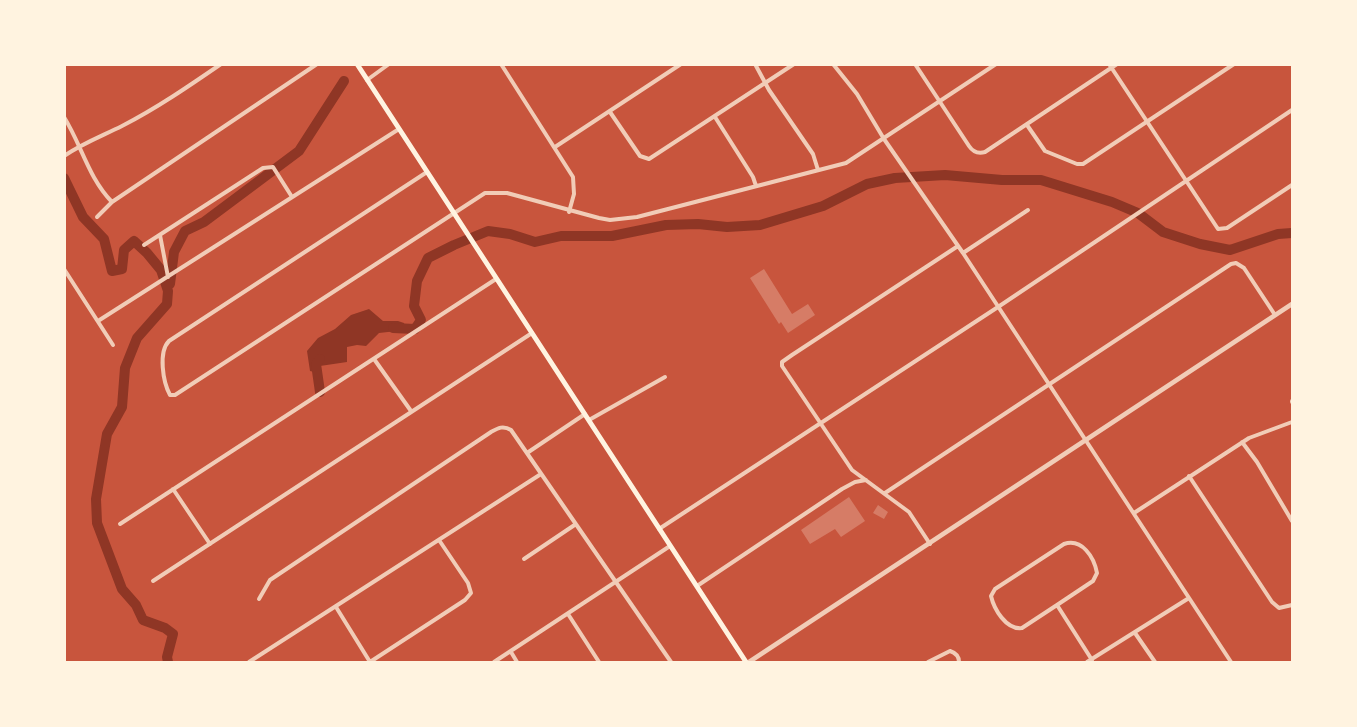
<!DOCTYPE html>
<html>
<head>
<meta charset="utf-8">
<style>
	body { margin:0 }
	#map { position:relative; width:1357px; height:727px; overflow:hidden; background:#c8553d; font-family:Overpass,sans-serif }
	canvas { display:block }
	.frame { position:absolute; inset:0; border:66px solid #fff3e0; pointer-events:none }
</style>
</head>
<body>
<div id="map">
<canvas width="1357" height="727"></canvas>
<div class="frame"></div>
</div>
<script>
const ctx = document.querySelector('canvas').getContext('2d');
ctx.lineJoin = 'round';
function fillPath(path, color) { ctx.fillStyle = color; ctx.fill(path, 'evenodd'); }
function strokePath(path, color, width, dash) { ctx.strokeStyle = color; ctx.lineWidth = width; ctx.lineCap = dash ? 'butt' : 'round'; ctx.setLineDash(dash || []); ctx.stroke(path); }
const water = new Path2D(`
	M369,309L383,321H398L404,323L406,330L379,333L366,346L357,345L347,347V362L320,366L314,372L310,371L307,351L318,338L335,329L351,315Z`);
const river = new Path2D(`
	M64,178L83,217L104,239L112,271L122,269L124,250L134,241L147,253L161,270L168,291L167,304L137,338L125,368L122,407L107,434L96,499L97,523L122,589L136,605L143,620L165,628L173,634L167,657L168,662
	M170,284L174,252L185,231L204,222L299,151L344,81
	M393,328L415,329L421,320L414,306L417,281L428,258L454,245L488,231L510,234L535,242L561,236H612L666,225L698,224L727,227L760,225L823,206L867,184L895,178L945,175L1002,180H1041L1112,202L1138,213L1163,232L1200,244L1230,250L1278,234L1292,233
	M320,359L316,364L320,392`);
const building = new Path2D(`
	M764,269L792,314L808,304L815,315L788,333L781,322L779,324L750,278Z
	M849,497L865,521L841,537L835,529L810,544L801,530Z
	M878,505L888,512L884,519L873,513Z`);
const minor = new Path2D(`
	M501,64L573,177L574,194L569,212
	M755,64L769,90L813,154L818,170
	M833,64L857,94L884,139L963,253L1231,662
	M915,64L969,146C973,152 978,154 985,152L1117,64
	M1109,64L1218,229L1227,228L1292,185
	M367,80L389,64
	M610,112L640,156L649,159L794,64
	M64,117C82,146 88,177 112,202
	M715,117L753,177L756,186
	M1027,125L1045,151L1077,164H1083L1234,64
	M555,147L681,64
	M64,156C83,143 102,136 122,126C157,108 189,86 221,64
	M427,172L169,341C158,352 163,382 170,395H175L485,193H507L599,218L610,220L637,217L846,163L996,64
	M97,217L112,202L317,64
	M160,235L168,277
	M144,245L263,168L273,167L292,197
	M963,253L1028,210
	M64,269L113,345
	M98,321L399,129
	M374,359L411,411
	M64,387V397
	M1292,401V402
	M589,420L665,377
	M1242,442L1257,462L1292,521
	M527,453L585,414
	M1189,476L1272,602L1279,608L1292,605
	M173,489L210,544
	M885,493L1231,264L1236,263L1244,268L1275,315
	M1134,513L1249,438L1292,422
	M120,524L496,279
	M659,529L998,307L1292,110
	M930,544L909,512L852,470L782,366V362L792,355L958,246
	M524,559L576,524
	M153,581L532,333
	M697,586L842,489L855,482L866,480
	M259,599L270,580L491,432C498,428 503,425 511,430L671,662
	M1057,605L1022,628C1006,630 994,609 991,596L995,589L1064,544C1082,538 1094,557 1097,573L1093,581L1057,605L1092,660
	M336,607L370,662
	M568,614L599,662
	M1135,633L1155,662
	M511,652L517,662
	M249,662L541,474
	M370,662L465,600L471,593L468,583L439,540
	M494,662L670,546
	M928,662L950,651C956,653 959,656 959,662
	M1087,662L1189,598`);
const tertiary = new Path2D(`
	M749,662L1292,304`);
const secondary = new Path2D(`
	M357,64L746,662`);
fillPath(water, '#8f3625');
strokePath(river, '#8f3625', 10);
fillPath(building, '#d67c66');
strokePath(minor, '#f1ccb7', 4);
strokePath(tertiary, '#f1ccb7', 4.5);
strokePath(secondary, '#fff3e0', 5);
</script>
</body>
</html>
